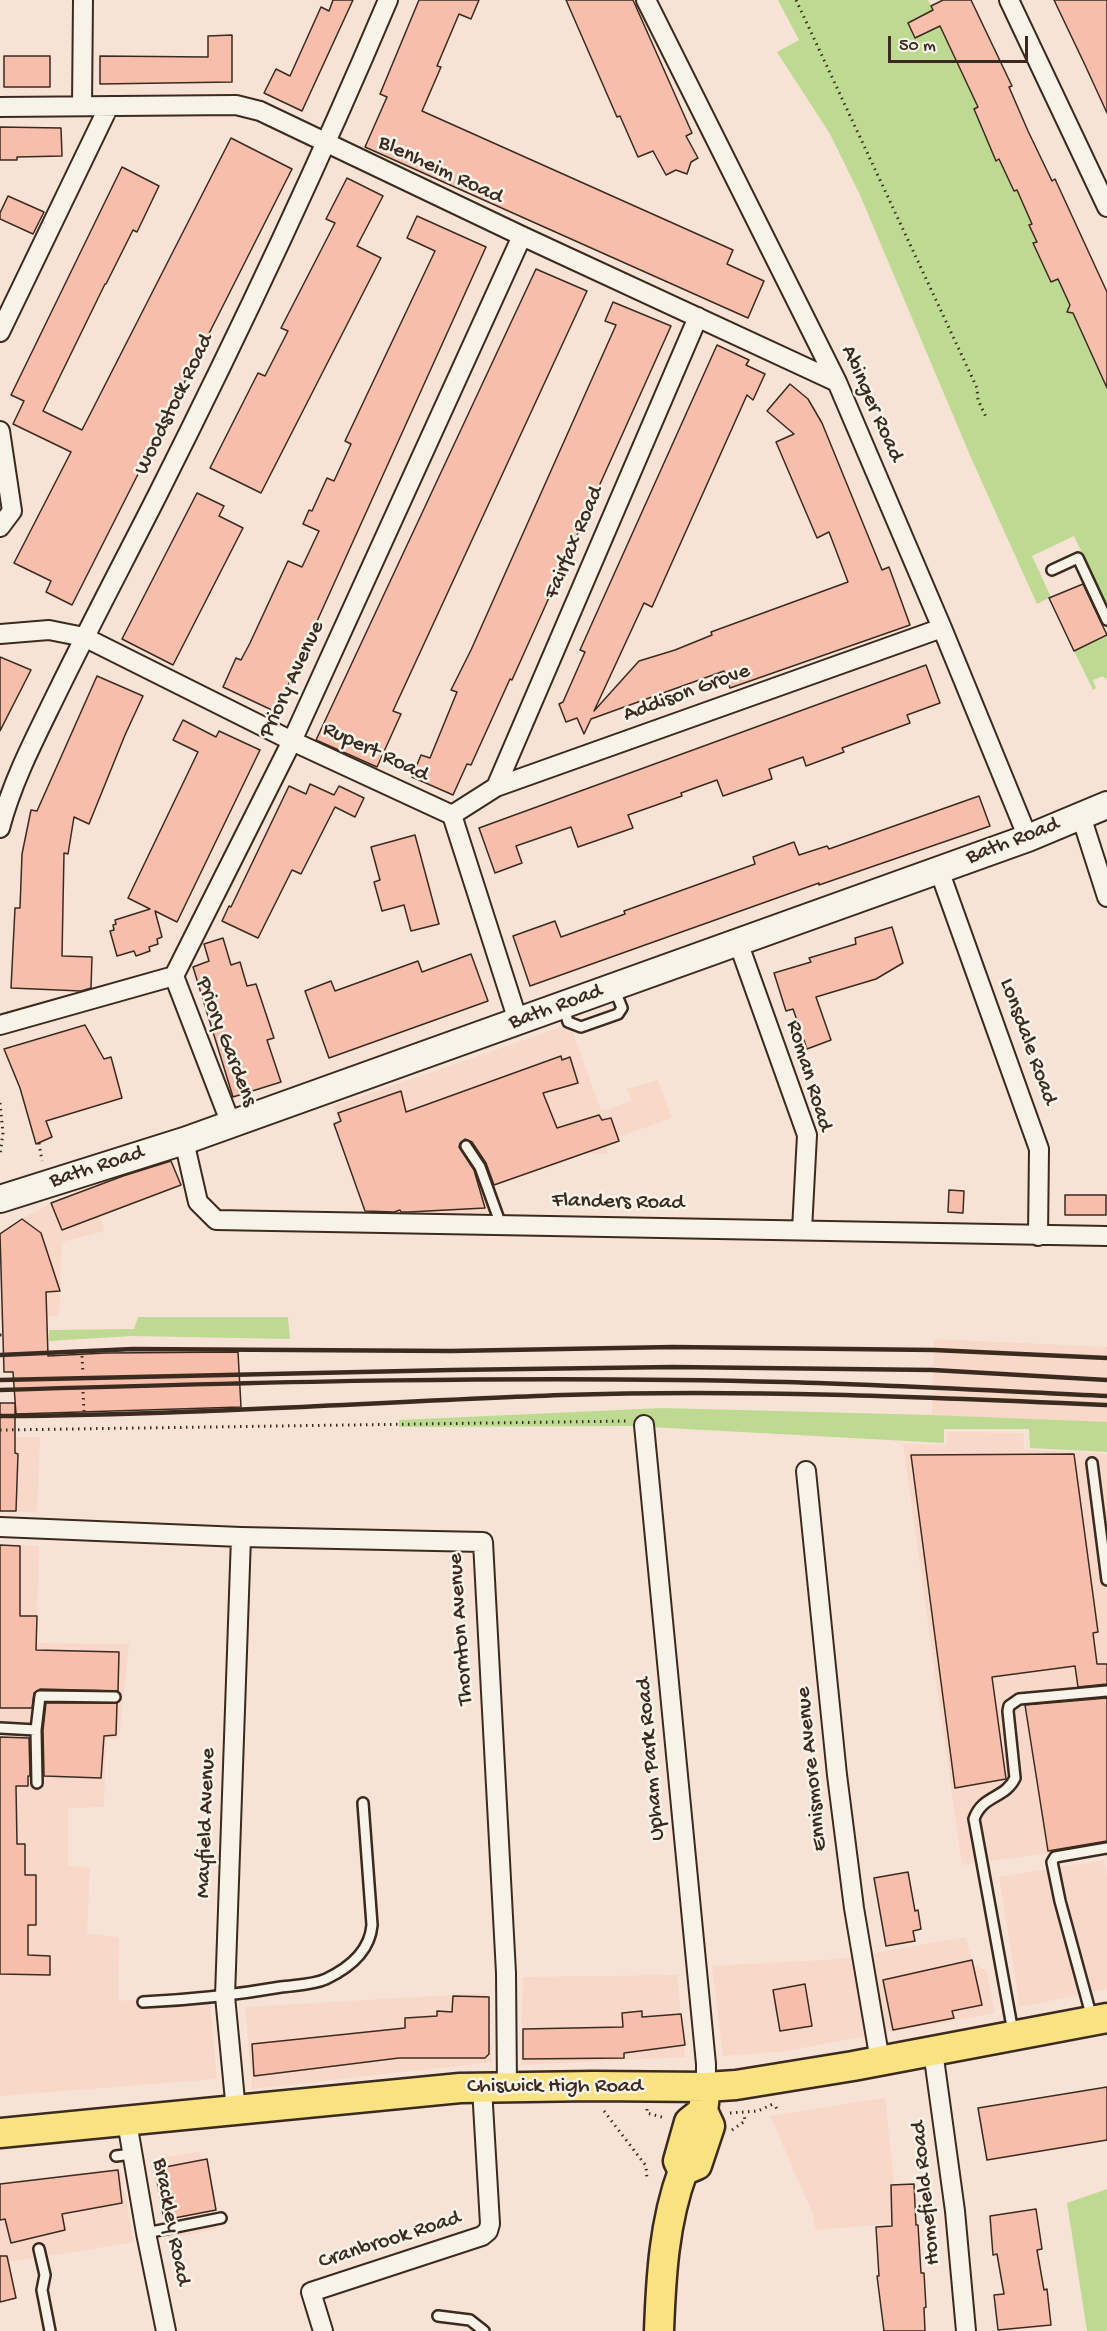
<!DOCTYPE html>
<html>
<head>
<meta charset="utf-8">
<style>
	body { margin:0 }
	#map { position:relative; width:1107px; height:2331px; overflow:hidden; background:#f7e3d6; font-family:"Gochi Hand",sans-serif }
	canvas { display:block }
	.scale { position:absolute; left:888px; top:36px; width:140px; height:27px; box-sizing:border-box; border:3px solid #3b2a1e; border-top:0; padding-left:8px; font-size:18px; line-height:21px; white-space:nowrap; color:#3b2a1e; -webkit-text-stroke:4px #f7f3e8; paint-order:stroke }
</style>
</head>
<body>
<div id="map">
<canvas width="1107" height="2331"></canvas>
<div class="scale">50 m</div>
</div>
<script>
const ctx = document.querySelector('canvas').getContext('2d');
ctx.lineJoin = 'round';
function fillPath(path, color) { ctx.fillStyle = color; ctx.fill(path, 'evenodd'); }
function strokePath(path, color, width, dash) { ctx.strokeStyle = color; ctx.lineWidth = width; ctx.lineCap = dash ? 'butt' : 'round'; ctx.setLineDash(dash || []); ctx.stroke(path); }
function drawText(font, color, halo, rows, align = 'center') {
  ctx.font = font + ' "Gochi Hand",sans-serif'; ctx.lineWidth = 5; ctx.setLineDash([]); ctx.textBaseline = 'middle'; ctx.strokeStyle = halo; ctx.fillStyle = color; for (const [text, x, y, turn = 0] of rows) {
    ctx.save(); ctx.translate(x, y); ctx.rotate((+turn || 0) * Math.PI / 180); ctx.textAlign = isNaN(turn) ? turn : align; if (halo) ctx.strokeText(text, 0, 0); ctx.fillText(text, 0, 0); ctx.restore();
  }
}
const built = new Path2D(`
	M570,1024L601,1111L632,1101L627,1089L658,1080L672,1118L607,1141V1154L573,1153L494,1180L503,1213L371,1215L333,1106Z
	M89,1189L105,1231L62,1242L59,1316L0,1319V1235L22,1219L51,1203Z
	M934,1339L1107,1347V1423L932,1415Z
	M947,1432L1024,1433V1449L1107,1454V1845L962,1865L903,1444L947,1445Z
	M0,1437H40L37,1512L0,1511Z
	M0,1545L39,1546L36,1646L38,1643L129,1644L119,1739L106,1740L104,1807L68,1808V1865L90,1868L87,1934L119,1937L118,2001L209,1994L217,2079L0,2096V1737L34,1738L35,1723L0,1722Z
	M1104,1860L1107,1875V1989L1020,2007L999,1877Z
	M966,1937L973,1965L986,1970L995,2013L779,2052L723,2056L712,1966L841,1959Z
	M677,1975L685,2057L521,2065L523,1977Z
	M487,1993L492,2062L252,2089L245,2007Z
	M885,2098L898,2223L815,2230L813,2214L770,2116Z
	M200,2152L217,2229L168,2239L150,2160Z
	M120,2168L134,2242L17,2261H0V2183Z`);
const green = new Path2D(`
	M778,0H928L1015,167L1060,283L1107,382V607L1074,536L1032,556L1051,597L1037,604L972,460L860,195L830,134L777,52L799,40Z
	M1107,635V677L1105,679L1103,676L1093,680L1096,688L1093,690L1074,651Z
	M138,1317H288L290,1339L132,1336L49,1341V1330L134,1329Z
	M663,1408L932,1415L1107,1422V1452L1030,1448L1029,1429H944V1443L631,1426L399,1427V1420Z
	M1107,2189V2331H1087L1067,2203Z`);
const building = new Path2D(`
	M333,0H353L302,111L264,93L276,69L290,76L321,7L329,11Z
	M419,0H479L471,19L459,14L437,66L441,67L422,111L733,250L727,264L764,281L748,318L365,147L387,97L380,94Z
	M566,0H633L692,133L686,136L698,158L691,162L687,174L676,170L666,175L653,151L638,157L620,116L617,117Z
	M943,0H971L1012,86L1009,87L1028,131L1052,181L1055,179L1107,292V388L1073,313L1067,312L1070,305L1058,279L1051,282L1033,243L1037,242L1029,225L1032,224L1017,190L1014,191L999,159L996,161L974,109L978,107L940,26L915,38L908,23L933,10L931,6Z
	M1054,0H1107V113L1085,65Z
	M232,35V82L100,84V56L208,57V36Z
	M4,56H50V87H4Z
	M0,127L61,128L62,156L17,157V160H0Z
	M231,138L292,169L72,605L46,592L51,581L14,563L71,452L13,424L24,401L11,395L122,167L159,186L137,232L133,230L106,284H105L43,411L82,430Z
	M347,178L383,196L357,246L381,258L261,493L210,468L258,373L265,376L288,331L281,328L335,223L326,219Z
	M8,196L44,212L33,234L0,219V213Z
	M417,216L486,247L276,712L223,687L236,658L241,660L250,643L288,561L302,567L319,531L303,524L309,510L312,511L327,478L334,481L351,444L345,441L435,251L407,238Z
	M536,269L587,291L393,711L401,714L377,767L316,740Z
	M613,302L671,326L512,680L510,679L471,765L467,764L453,795L412,777L421,755L430,758L457,692L451,690L471,650L616,325L605,321Z
	M717,345L749,360L746,365L765,374L753,400L747,395L652,607L644,603L594,711L639,661L675,650L712,635L711,632L848,582L829,532L817,538L776,442L794,434L767,411L790,384L808,399L822,423L882,570L889,567L910,625L730,688L724,671L591,719L584,734L577,718L566,722L559,704L563,702L585,652L580,650Z
	M197,493L224,506L219,516L243,528L173,665L122,639Z
	M1083,584L1107,635L1074,651L1049,598Z
	M0,657L31,670L0,731Z
	M926,665L940,703L907,715L910,723L842,748L844,752L806,766L803,757L769,769L772,779L723,796L717,780L681,793L682,796L628,815L633,828L578,847L571,827L516,846L522,863L495,873L479,828Z
	M97,676L143,696L125,735L89,824L74,817L68,854L64,853L62,956L92,957L91,988L81,991L11,988L15,908H20L22,854L31,810L37,811Z
	M183,720L216,737L219,731L260,750L177,922L155,911L162,937L157,939L158,944L149,947L150,951L136,956L134,951L117,956L110,931L114,930L113,925L116,924L115,920L150,909L128,898L198,752L173,740Z
	M310,784L334,795L339,786L364,798L355,817L335,807L301,874L292,870L258,938L222,921L229,906L231,907L289,786L306,794Z
	M979,796L990,826L819,885V883L530,986L513,936L555,921L561,937L625,914L624,911L755,864L753,857L794,842L799,855L827,846L829,849Z
	M415,835L439,924L411,931L404,905L382,911L374,882L380,880L371,847Z
	M892,927L903,963L876,979L816,997L831,1040L807,1049L793,1009L786,1011L774,973L811,962L809,958L856,944L855,938Z
	M223,938L231,965L240,962L247,986L256,984L274,1038L267,1040L281,1082L233,1097L193,967L209,961L204,944Z
	M471,954L488,1001L329,1058L305,991L331,981L335,991L418,961L422,972Z
	M85,1025L104,1059L111,1057L122,1098L46,1121L52,1137L36,1144L20,1088L4,1049Z
	M561,1056L562,1060L570,1057L578,1083L543,1093L557,1128L599,1115L602,1120L611,1118L619,1141L494,1185L486,1163L472,1142L465,1139L460,1143L459,1147L474,1170L485,1208L409,1212H401L400,1210L394,1212L365,1211L334,1124L341,1121L338,1113L401,1091L406,1112Z
	M171,1161L181,1185L62,1230L51,1203L123,1176Z
	M949,1190L964,1191L963,1213L948,1212Z
	M1065,1195H1106V1215H1065Z
	M22,1219L41,1233L60,1291L46,1292L48,1356L106,1353L238,1352L241,1407L16,1414L13,1372H4L0,1234Z
	M0,1403H15V1453L18,1454L16,1511H0Z
	M1074,1454L1098,1632L1093,1633L1097,1664H1107V1684L1078,1687L1075,1666L992,1677L1006,1779L955,1788L911,1455Z
	M0,1545L20,1546V1616H37L36,1650L119,1652L118,1691L40,1689L34,1693L32,1708H0Z
	M1107,1698V1841L1048,1851L1025,1705Z
	M46,1703H117L116,1735L104,1736L101,1778L44,1776L43,1730Z
	M0,1737L29,1738L30,1776H28V1786H16L17,1844H25V1875H36V1925H28V1955L50,1956V1975L0,1974Z
	M908,1872L915,1911L918,1910L921,1929L913,1931L915,1941L886,1946L874,1878Z
	M972,1960L982,2005L952,2011L954,2018L893,2030L883,1980Z
	M805,1984L812,2026L780,2031L773,1990Z
	M453,1996L489,1997V2054L485,2058H399L254,2076L252,2044L405,2028V2018L437,2016V2011L452,2012Z
	M642,2011V2017L681,2014L685,2045L624,2053V2058L523,2059V2029L623,2027L622,2013Z
	M1107,2087V2140L987,2160L978,2108Z
	M207,2159L216,2210L164,2220L155,2169Z
	M118,2170L122,2203L62,2214L65,2230L11,2243L5,2219L0,2220V2184Z
	M914,2184L916,2225H918L921,2273H924L926,2307L924,2308L925,2331H884L877,2276H879L876,2227L892,2226L891,2185Z
	M1036,2209L1042,2249L1037,2250L1044,2290L1047,2289L1051,2325L998,2330L994,2295L1004,2294L997,2254L993,2255L990,2216Z
	M0,2256H7L16,2298L0,2302Z`);
const path = new Path2D(`
	M796,0L977,388L978,400L986,417
	M0,1103L3,1133L0,1155
	M39,1143L42,1161
	M0,1335H2
	M82,1356L83,1374
	M83,1392L84,1411
	M0,1430L628,1421
	M776,2107L777,2110
	M647,2109V2113L665,2118
	M604,2111L646,2166L647,2179
	M730,2113L758,2111L773,2104
	M732,2130L745,2121L744,2113`);
const lane = new Path2D(`
	M1052,570L1078,558L1107,620
	M564,1007L568,1022L581,1027L618,1014L622,1008L614,988
	M466,1146L480,1167L501,1225
	M1092,1463L1107,1580
	M0,1728L36,1730
	M37,1783L36,1730L40,1696L115,1697
	M143,2002C189,2000 235,1995 281,1987C295,1985 313,1985 326,1979C349,1968 370,1951 372,1925L363,1803
	M1092,2018L1060,1901L1052,1862L1055,1857L1107,1848
	M1013,2032L974,1819C982,1795 1005,1799 1015,1778L1008,1711L1009,1706L1019,1699L1107,1691
	M116,2156L132,2154
	M146,2233L221,2218
	M39,2249L45,2275L42,2290L50,2331
	M438,2316L470,2320L484,2331`);
const street = new Path2D(`
	M646,0L837,382L942,628L1028,838
	M1009,0L1107,207
	M82,106L83,0
	M0,107L236,105L260,111L522,236L837,382
	M0,332L109,106
	M0,431L12,511L0,527
	M0,634L49,630L84,637L292,741L452,815L518,1021
	M496,787L698,317
	M452,815L496,787L942,628
	M1081,816L1107,897
	M0,828C12,782 34,740 55,697C88,629 123,563 157,496C239,333 317,168 388,0
	M939,870L1039,1149L1038,1236
	M738,942L807,1135L802,1230
	M174,976L231,1124
	M0,1025L174,976L292,741L522,236
	M184,1141L198,1202L216,1220L1107,1236
	M644,1425L706,2064V2087
	M806,1471L837,1775L854,1908L880,2061
	M0,1527L241,1537L483,1542L506,1973L507,2086
	M933,2051L955,2211L966,2331
	M236,2111L225,1996L241,1537
	M127,2122L146,2233L166,2331
	M323,2331L311,2292L482,2236L488,2231L490,2224L482,2088`);
const secondary = new Path2D(`
	M0,1199L184,1141L1028,838L1107,805`);
const primary = new Path2D(`
	M0,2133L460,2088L593,2086L706,2087L736,2085L853,2066L1107,2018
	M683,2171L697,2165L710,2126L703,2111L705,2095
	M659,2331C661,2277 664,2222 683,2171L678,2161L689,2122L703,2111`);
const rail = new Path2D(`
	M0,1355L133,1349L451,1351L673,1347L934,1350L1107,1358
	M0,1380L451,1370L673,1367L933,1370L1107,1380
	M0,1390C261,1382 523,1375 785,1382C892,1385 1000,1391 1107,1396
	M0,1416C188,1415 374,1402 562,1395C744,1389 925,1397 1107,1405`);
const streetNames = [
	["Blenheim Road",440,171,25],
	["Abinger Road",871,404,66],
	["Woodstock Road",175,405,-64],
	["Fairfax Road",575,543,-67],
	["Priory Avenue",293,680,-65],
	["Addison Grove",687,694,-20],
	["Rupert Road",375,753,25],
	["Bath Road",1013,842,-21],
	["Bath Road",556,1008,-20],
	["Priory Gardens",225,1042,69],
	["Lonsdale Road",1027,1042,70],
	["Roman Road",808,1076,73],
	["Bath Road",97,1168,-18],
	["Flanders Road",618,1203,1],
	["Thornton Avenue",462,1629,-94],
	["Upham Park Road",652,1759,-95],
	["Ennismore Avenue",813,1769,-96],
	["Mayfield Avenue",207,1823,-88],
	["Chiswick High Road",555,2088],
	["Homefield Road",927,2193,-96],
	["Brackley Road",170,2222,79],
	["Cranbrook Road",390,2241,-18]
];
fillPath(built, '#f7d8c9');
fillPath(green, '#beda92');
fillPath(building, '#f7beac');
strokePath(building, '#3b2a1e', 1.5);
strokePath(lane, '#3b2a1e', 14);
strokePath(street, '#3b2a1e', 22);
strokePath(secondary, '#3b2a1e', 30);
strokePath(primary, '#3b2a1e', 33);
strokePath(path, '#3b2a1e', 3, [1.5, 4.5]);
strokePath(lane, '#f7f3e8', 9);
strokePath(street, '#f7f3e8', 18);
strokePath(secondary, '#f7f3e8', 26);
strokePath(primary, '#f8e281', 28);
strokePath(rail, '#3b2a1e', 4.5);
drawText('22px', '#3b2a1e', '#f7f3e8', streetNames);
</script>
</body>
</html>
